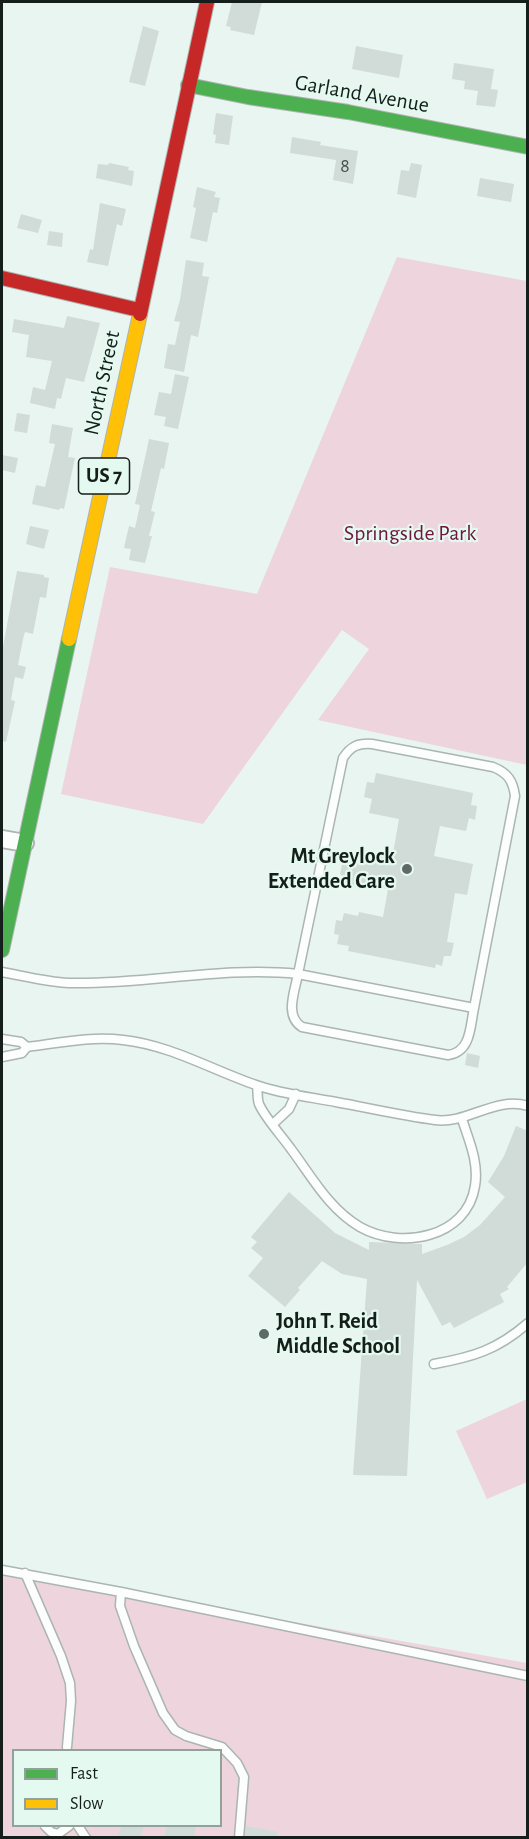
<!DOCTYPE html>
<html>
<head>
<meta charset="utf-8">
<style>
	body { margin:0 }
	#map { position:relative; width:529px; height:1839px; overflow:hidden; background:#e9f5f0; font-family:"Alegreya Sans",sans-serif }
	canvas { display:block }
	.frame { position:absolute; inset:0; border:3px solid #161e1b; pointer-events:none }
	.legend { position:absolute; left:12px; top:1749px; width:210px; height:78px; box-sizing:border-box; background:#e4faf1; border:2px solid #92a29b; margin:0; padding:8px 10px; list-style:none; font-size:18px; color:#161e1b }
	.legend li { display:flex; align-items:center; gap:12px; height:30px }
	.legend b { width:30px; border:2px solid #92a29b }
</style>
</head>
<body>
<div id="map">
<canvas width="529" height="1839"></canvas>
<div class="frame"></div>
<ul class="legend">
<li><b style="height:8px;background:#4caf50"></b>Fast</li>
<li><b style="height:8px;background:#ffc107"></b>Slow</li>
</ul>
</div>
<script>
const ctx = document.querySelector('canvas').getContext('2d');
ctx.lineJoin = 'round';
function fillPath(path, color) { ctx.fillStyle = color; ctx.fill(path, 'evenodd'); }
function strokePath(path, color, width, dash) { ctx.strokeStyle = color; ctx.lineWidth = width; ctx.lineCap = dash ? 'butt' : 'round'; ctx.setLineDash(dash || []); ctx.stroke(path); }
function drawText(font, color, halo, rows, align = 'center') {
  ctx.font = font + ' "Alegreya Sans",sans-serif'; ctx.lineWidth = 4.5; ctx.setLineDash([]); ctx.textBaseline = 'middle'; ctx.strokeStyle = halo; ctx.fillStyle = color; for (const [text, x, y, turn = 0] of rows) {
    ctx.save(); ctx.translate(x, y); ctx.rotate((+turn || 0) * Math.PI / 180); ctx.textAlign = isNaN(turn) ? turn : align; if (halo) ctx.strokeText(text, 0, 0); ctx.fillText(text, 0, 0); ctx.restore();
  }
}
const green = new Path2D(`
	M397,257L527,281V765L318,720L369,649L342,630L203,824L61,794L110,567L257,594Z
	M527,1399V1482L487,1499L456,1431Z
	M2,1571L527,1663V1837H2ZM14,1750H220V1826H14Z`);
const building = new Path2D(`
	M232,2H262L254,35L230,30L231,27L226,26Z
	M143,26L159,31L145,86L129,82Z
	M356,46L403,55L399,78L352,69Z
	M454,63L494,69L491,89L498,90L495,107L476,105L478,91L464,89L465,81L452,79Z
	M216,113L233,116L229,145L215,143L216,135L213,134Z
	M292,137L321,142L320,145L358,151L353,184L333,180L336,160L290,153Z
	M109,163L129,167L128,170L134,171L132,186L96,178L98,164L108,165Z
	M411,163L422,165L416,198L397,194L401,170L409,171Z
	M480,178L514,184L511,202L477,196Z
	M197,187L216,192L214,197L220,198L217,213L213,212L207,242L190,238L196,208L193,207Z
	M100,203L126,209L122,226L117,224L108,266L87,262L90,249L93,250Z
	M21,214L42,220L38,233L17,228Z
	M49,231L63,233L62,247L47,245Z
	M186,260L204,263L202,276L209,277L198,337L191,335L184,372L164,368L168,344L175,345L180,322L174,321L180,300Z
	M67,316L100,323L84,382L66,378L61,399L57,398L55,409L30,403L33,387L45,390L52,361L26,357L29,335L12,332L14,319L64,328Z
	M175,374L189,377L178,429L164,426L166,417L154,415L159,392L171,394Z
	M17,413L30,415L27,433L14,431Z
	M52,424L73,428L68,457L75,458L64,509L60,508L59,510L32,504L36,485L45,487L55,444L49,443Z
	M149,439L169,443L164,469L161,468L151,511L155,512L149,536H152L145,563L129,560L131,549L124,548L129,526L135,528L140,505L135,504Z
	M2,455L18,458L15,473L2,470Z
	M30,526L49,530L44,549L26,544Z
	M17,571L44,575V577L49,578L46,598L40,597L33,634L25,632L23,639L18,665L26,667L23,679L15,677L11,700L15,701L6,742L2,741V652Z
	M376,773L473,793L471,805L477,806L475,820L469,818L466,831L440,826L434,856L473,864L467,895L455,893L447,942L454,943L451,956H444L442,966L436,964L435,968L348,951L349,946L337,944L339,935L334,934L336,920L342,921L344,913L358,916L359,912L383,917L388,889L364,884L355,886L340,874L344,855L363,849L367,853L392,859L399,819L369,813L372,799L364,797L367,782L374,783Z
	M467,1053L480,1056L478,1068L465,1065Z
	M516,1126L528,1131V1262L507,1287L509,1289L500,1294L504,1302L454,1328L450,1322L442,1326L417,1280L407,1476L353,1475L367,1279L342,1274L322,1261L298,1288L300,1290L285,1307L248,1276L263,1258L251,1248L257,1242L251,1237L289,1192L335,1233L369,1250V1242L422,1244V1254L447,1245L464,1237L480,1225L505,1197L488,1182L504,1156Z
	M122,1826H144L140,1838H126L118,1835Z
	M167,1826H196L194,1838H164Z
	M246,1826L277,1832V1838H245Z`);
const lane = new Path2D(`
	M2,972C24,976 46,982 69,983C146,985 221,966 298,974L474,1008L515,796C513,781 508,773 493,767L372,744C358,743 351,746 343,758L298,974C295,991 284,1016 302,1027L448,1055C471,1052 470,1027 474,1008
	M2,1039L21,1042L27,1047
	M2,1057L22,1053L27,1047C59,1043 91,1036 123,1040C170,1045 212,1070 256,1085C281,1094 310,1097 336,1102C369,1108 402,1116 435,1120C468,1124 495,1096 528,1106
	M257,1086C258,1092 257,1098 259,1104C265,1118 282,1136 291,1149C312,1177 329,1209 360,1227C401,1250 467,1238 475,1186C479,1162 469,1141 462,1119
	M273,1124L289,1109L296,1094
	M434,1364C473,1357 497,1350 528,1323
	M2,1570L121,1592
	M25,1573L61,1656L70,1683L71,1701L67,1747
	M45,1826L51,1832L58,1834L69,1826
	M78,1826L86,1838
	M239,1838L244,1777L237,1763L222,1747L186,1736L175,1730L163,1713L134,1646L120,1606L121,1592L528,1676`);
const street = new Path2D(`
	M2,839L25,843`);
const fast = new Path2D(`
	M188,85L248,97L348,112L528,147
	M2,950L69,639`);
const slow = new Path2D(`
	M69,639L140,314`);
const jam = new Path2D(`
	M2,278L139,310
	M140,314L207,2`);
const markers = [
	[407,869,6,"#606966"],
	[264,1334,6,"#606966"]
];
const numberNames = [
	["8",345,166]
];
const shields = [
	[104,476,51]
];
const shieldNames = [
	["US 7",104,476]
];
const streetNames = [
	["Garland Avenue",362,94,10],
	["North Street",102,383,-78]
];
const parkNames = [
	["Springside Park",410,533]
];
const poiNames = [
	["Mt Greylock",395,856],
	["Extended Care",395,881],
	["John T. Reid",276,1321,"left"],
	["Middle School",276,1346,"left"]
];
fillPath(green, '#eed4dc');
fillPath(building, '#d1dbd7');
strokePath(lane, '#abb5b1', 11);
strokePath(street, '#abb5b1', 20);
strokePath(fast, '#abb5b1', 16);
strokePath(slow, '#abb5b1', 16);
strokePath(jam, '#abb5b1', 16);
strokePath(lane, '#fcfefd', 8);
strokePath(street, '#fcfefd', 16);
strokePath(fast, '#4caf50', 14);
strokePath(slow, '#ffc107', 14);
strokePath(jam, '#c62828', 14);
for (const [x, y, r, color] of markers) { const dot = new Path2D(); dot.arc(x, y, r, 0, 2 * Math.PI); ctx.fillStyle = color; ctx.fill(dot); strokePath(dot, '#e4faf1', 2); }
drawText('20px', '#474f4c', null, numberNames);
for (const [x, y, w] of shields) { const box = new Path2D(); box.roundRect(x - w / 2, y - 18, w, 36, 4.5); ctx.fillStyle = '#e4faf1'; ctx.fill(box); strokePath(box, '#161e1b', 1.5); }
drawText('bold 21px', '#161e1b', null, shieldNames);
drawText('22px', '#161e1b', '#e4faf1', streetNames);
drawText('22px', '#6f163e', '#e4faf1', parkNames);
drawText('bold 22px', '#161e1b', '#e4faf1', poiNames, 'right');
</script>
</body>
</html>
